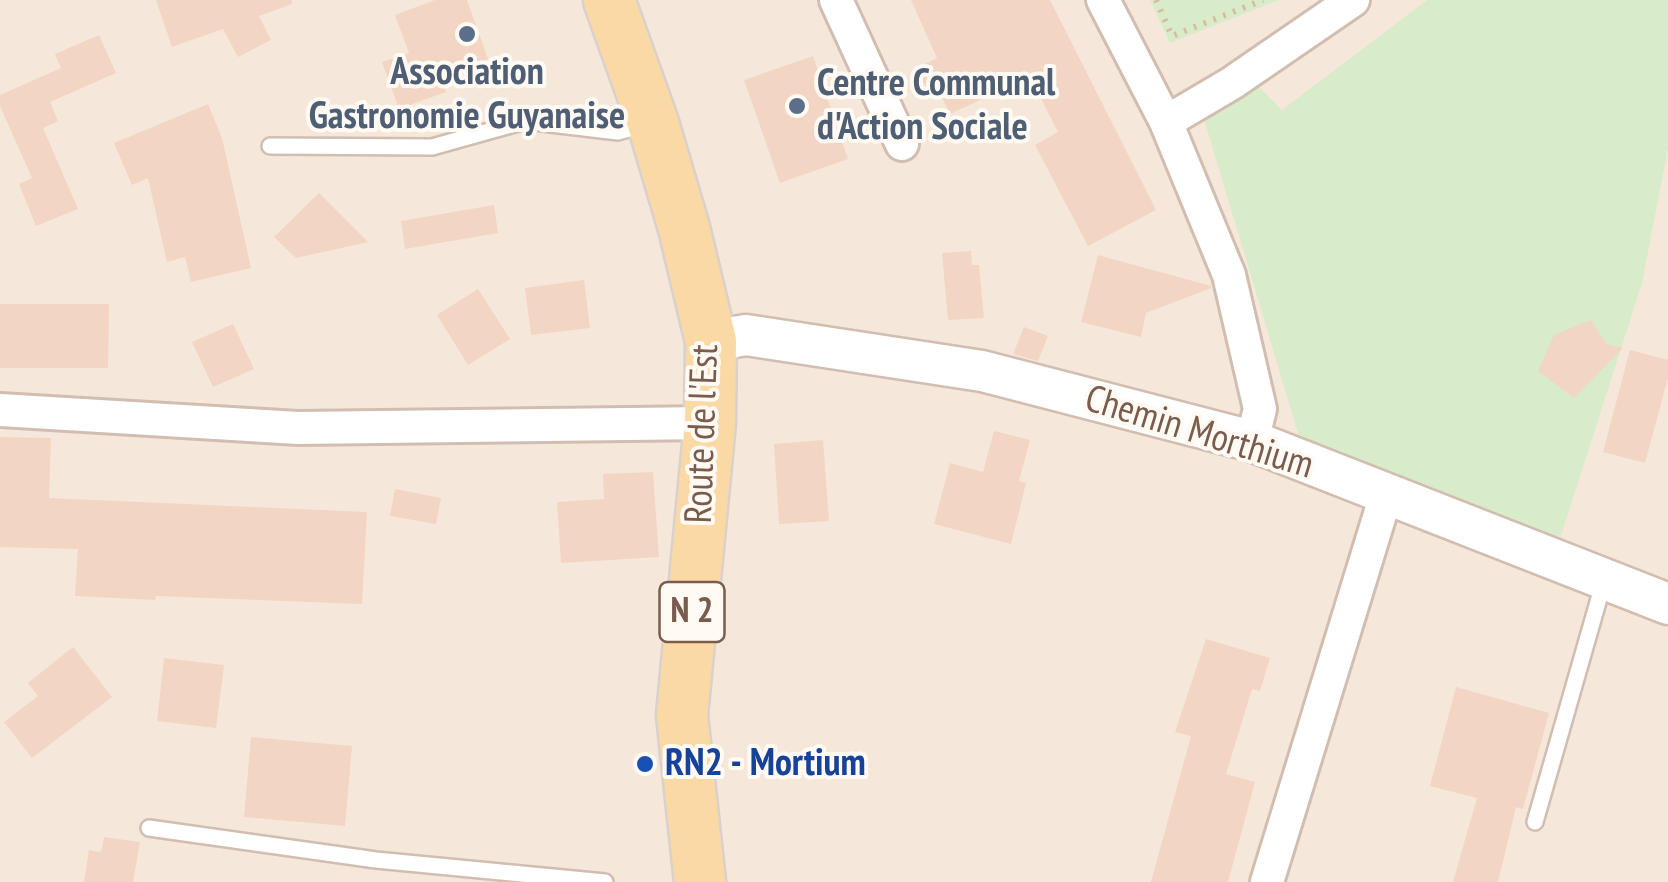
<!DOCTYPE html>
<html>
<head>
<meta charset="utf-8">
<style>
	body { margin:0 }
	canvas { display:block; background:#fdf6ec }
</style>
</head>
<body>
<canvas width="1668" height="882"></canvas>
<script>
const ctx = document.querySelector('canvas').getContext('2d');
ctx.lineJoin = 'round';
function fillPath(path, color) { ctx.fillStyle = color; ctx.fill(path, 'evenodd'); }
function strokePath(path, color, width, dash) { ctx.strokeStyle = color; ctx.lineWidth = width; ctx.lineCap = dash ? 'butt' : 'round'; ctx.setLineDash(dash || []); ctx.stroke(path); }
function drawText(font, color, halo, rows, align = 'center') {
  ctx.font = font + ' "PT Sans Narrow",sans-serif'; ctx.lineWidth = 8; ctx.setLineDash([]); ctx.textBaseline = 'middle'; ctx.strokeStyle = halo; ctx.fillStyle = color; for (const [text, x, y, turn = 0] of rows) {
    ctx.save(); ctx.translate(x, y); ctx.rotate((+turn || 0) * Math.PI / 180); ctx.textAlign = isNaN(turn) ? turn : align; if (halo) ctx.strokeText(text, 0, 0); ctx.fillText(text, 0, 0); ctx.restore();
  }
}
const residential = new Path2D(`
	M0,0H1668V882H0Z`);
const green = new Path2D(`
	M1150,0H1279L1170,43Z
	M1427,0H1668V148L1642,283L1557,548L1301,443L1204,119L1256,84L1282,110Z`);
const building = new Path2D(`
	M156,0H292V4L259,16L271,40L238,57L223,29L172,47Z
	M435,0H467L488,59L441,76L446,92L399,109L382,62L409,53L395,15Z
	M911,0H1050L1156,210L1088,246L1035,145L1058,132L1030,77L950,114L937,88L928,93L917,68L937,58Z
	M99,35L116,73L50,102L58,121L43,128L78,209L36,226L19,184L32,178L0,106V95L61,68L55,54Z
	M813,56L848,159L780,183L744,80Z
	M208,104L222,138L251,268L191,282L185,257L167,262L148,178L132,185L114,143Z
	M319,193L368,242L296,258L274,237Z
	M494,205L498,233L405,249L401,221Z
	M971,251L972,265H979L984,318L948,320L942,253Z
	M1098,255L1211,286V288L1146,313L1141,337L1081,322Z
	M584,280L590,328L531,335L525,288Z
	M478,289L510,339L468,365L437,315Z
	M0,304H109L108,368H0Z
	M1591,320L1606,344L1623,348L1574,398L1538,371L1554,335Z
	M233,324L254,369L213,387L192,342Z
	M1024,327L1048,336L1038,361L1013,354Z
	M1630,350L1668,360V378L1645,463L1603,452Z
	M994,431L1030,440L1019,481L1026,483L1011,544L934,524L950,463L983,472Z
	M0,437L51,438L49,498L367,512L362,604L156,596L155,600L75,596L78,549L0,547Z
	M823,440L829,521L779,524L774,444Z
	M653,472L659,557L561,563L557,502L604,499L603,474Z
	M395,489L441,498L436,524L390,516Z
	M1206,639L1270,658L1260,691L1252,689L1226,774L1255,782L1228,882H1151L1191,736L1175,732Z
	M73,647L112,697L32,758L4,722L38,696L28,683Z
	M164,658L224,665L216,728L157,721Z
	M1456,687L1549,713L1523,809L1516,807L1498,882H1453L1477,798L1430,786Z
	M251,737L352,746L345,826L244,817Z
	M104,837L140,842L133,882H84L89,850L101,852Z`);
const path = new Path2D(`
	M1156,0L1172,36L1263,0`);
const service = new Path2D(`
	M270,146L432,147L525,121L618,132L646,124
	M1535,822L1604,581
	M149,828L376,860L605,882`);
const minor = new Path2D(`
	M836,0L902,144
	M1103,0L1166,122L1229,275L1260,409L1252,441
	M1166,122L1232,83L1353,0
	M0,410L298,428L710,423
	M1267,882L1386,495`);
const tertiary = new Path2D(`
	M711,341L746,335L982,371L1252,441L1668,604`);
const primary = new Path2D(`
	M609,0L653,123L684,228L711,341L710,423L682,715L700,882`);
const markers = [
	[467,34,10,"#5c6f8a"],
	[797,106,10,"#5c6f8a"],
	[645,764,10,"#1a4fb4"]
];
const shields = [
	[692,612,65]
];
const shieldNames = [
	["N 2",692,612]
];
const serviceNames = [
	["Association",467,73],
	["Gastronomie Guyanaise",467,117],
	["Centre Communal",817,84,"left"],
	["d'Action Sociale",817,128,"left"]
];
const streetNames = [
	["Chemin Morthium",1199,433,17],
	["Route de l'Est",703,434,-88]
];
const transitNames = [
	["RN2 - Mortium",665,764]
];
fillPath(residential, '#f5e8da');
fillPath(green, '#d8ecc9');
fillPath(building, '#f3d5c3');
strokePath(service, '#d1beb0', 20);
strokePath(minor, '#d1beb0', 38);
strokePath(tertiary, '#d1beb0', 45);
strokePath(primary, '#dad1cd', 55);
strokePath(path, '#d9b8a5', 6, [2.5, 8]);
strokePath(service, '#fff', 15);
strokePath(minor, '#fff', 32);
strokePath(tertiary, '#fff', 40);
strokePath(primary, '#fbd9a5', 50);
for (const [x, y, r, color] of markers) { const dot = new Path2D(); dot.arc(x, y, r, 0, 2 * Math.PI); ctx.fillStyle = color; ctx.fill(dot); strokePath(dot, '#fffaf3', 4); }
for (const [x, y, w] of shields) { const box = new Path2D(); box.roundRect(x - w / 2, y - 30, w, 60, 8); ctx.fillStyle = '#fffaf3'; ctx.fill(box); strokePath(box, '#7a5c4d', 2.5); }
drawText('bold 35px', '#7a5c4d', null, shieldNames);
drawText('bold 38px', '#4e5e75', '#fffaf3', serviceNames);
drawText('38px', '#7a5c4d', '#fffaf3', streetNames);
drawText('bold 38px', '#164399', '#fffaf3', transitNames, 'left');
</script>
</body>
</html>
